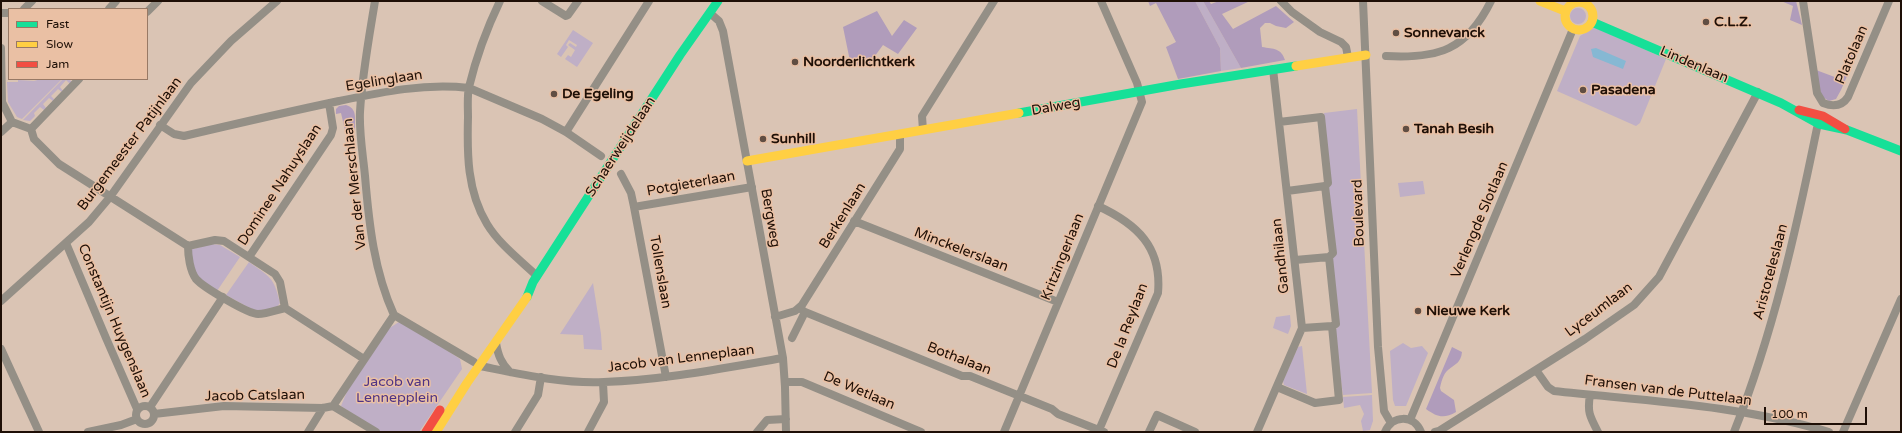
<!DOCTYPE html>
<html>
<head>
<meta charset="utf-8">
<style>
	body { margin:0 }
	#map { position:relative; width:1902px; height:433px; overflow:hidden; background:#dac4b4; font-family:"Varela Round",sans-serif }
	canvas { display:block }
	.frame { position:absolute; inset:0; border:2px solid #1e0f06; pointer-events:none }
	.legend { position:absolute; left:8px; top:8px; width:140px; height:72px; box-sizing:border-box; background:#eac0a4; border:1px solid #987965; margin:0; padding:5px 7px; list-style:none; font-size:12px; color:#1e0f06 }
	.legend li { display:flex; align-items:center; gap:8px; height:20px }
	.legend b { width:20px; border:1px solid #987965 }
	.scale { position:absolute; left:1764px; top:407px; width:103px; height:18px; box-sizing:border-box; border:2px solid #1e0f06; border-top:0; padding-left:5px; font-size:12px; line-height:14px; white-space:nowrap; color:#1e0f06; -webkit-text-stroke:3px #eac0a4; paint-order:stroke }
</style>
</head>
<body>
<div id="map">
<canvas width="1902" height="433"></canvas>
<div class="frame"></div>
<ul class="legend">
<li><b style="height:5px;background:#16e098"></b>Fast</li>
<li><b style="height:5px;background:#ffcf43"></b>Slow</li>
<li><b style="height:5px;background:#f24e42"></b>Jam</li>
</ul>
<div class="scale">100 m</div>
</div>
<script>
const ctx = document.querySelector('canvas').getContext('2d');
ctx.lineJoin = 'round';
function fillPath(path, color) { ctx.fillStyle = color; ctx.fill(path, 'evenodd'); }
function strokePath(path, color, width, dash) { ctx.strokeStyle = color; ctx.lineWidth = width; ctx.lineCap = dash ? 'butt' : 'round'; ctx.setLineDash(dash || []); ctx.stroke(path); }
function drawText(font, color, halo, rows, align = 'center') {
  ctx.font = font + ' "Varela Round",sans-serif'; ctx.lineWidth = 3; ctx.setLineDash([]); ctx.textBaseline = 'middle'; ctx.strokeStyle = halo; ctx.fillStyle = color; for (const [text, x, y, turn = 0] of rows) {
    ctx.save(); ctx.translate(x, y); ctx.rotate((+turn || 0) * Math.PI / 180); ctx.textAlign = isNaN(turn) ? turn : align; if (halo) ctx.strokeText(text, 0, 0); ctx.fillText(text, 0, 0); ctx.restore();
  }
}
const green = new Path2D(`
	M1195,1H1203L1241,68L1221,71L1220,48Z
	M1570 16a8 8 0 1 1 16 0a8 8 0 1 1-16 0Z
	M1594,27L1666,59L1640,123L1636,126L1557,91L1580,36Z
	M573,30L593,43L577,67L565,59L568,55L571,57L575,50L568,45L570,43L576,47L577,45L569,40L566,45L568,47L561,57L557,54Z
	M41,79H62L22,119L17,117L8,102L7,82H18V80L34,81Z
	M63,79H69L72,82L70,84L66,80L60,87L63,91L62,92L58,89L51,96L54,99L53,101L49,98L43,104L46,108L44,110L40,107L34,113L35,116L30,121L23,120Z
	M1357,109L1372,393L1343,395L1334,331L1338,327L1331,260L1329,187L1331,185L1324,113Z
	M1423,181L1425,194L1400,197L1398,183Z
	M212,244L220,245L240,257L217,291L196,278L189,250Z
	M249,262C270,277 274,277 280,303L276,308L255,311L226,295Z
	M593,283L601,334L602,350L584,349L583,335L560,334Z
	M1290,315L1291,326L1288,334L1273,328L1276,317Z
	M402,320L460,359L462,369L419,432H380L341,406L350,384L388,329Z
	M1403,343L1411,348L1422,346L1428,353L1406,406H1395L1393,400L1390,351Z
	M1302,346L1307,394L1284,385L1283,381L1298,347Z
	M1372,395L1373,421L1370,430L1363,431L1361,421L1364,414L1360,405L1344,408L1343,397Z`);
const forest = new Path2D(`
	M1148,1H1195L1220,48L1221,71L1178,79L1166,47L1176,42L1156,3L1150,6Z
	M1203,1H1209L1211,4L1219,1H1250L1222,14L1233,29L1276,6L1294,22L1286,28L1276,26L1270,23H1265L1260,28L1262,47C1274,49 1281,48 1285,60L1241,68Z
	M1781,1H1796L1802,25L1790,20L1793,6Z
	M877,11L892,36L904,20L917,28L898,54L883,45L869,64L851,66L843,27Z
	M1862,31L1866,33L1841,90L1836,99L1829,101L1821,96L1816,70L1840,79Z
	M346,105C357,108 355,118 355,128L353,131L345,130L341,113L336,114V109L339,106Z
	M1452,347L1462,352C1461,363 1455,364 1448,370C1443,374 1441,383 1440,388L1441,391L1454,400L1456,412C1444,419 1437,417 1426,409Z`);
const water = new Path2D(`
	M1596,48L1626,61L1623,69L1593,57L1591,49Z`);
const street = new Path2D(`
	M375,1C369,38 362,75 360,112C359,133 363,155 365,176C369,224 374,271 394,315
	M500,1C487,28 476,58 469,87C467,96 468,108 468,117C467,154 467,191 487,224C499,244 520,260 537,276
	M542,1L566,16L568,15L578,1
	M1281,1L1292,12L1320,32L1341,42L1346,47L1348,57
	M1363,1L1378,347L1384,411L1391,423
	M1803,1L1817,93L1823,103C1833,107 1842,106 1848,97L1889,1
	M1585,3L1586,1
	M24,9L32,1
	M109,9L116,1
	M147,12L158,1
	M1,13H9
	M711,14L719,21L723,31L783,358L785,387L786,432
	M1,48L2,102L12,122
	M1386,56C1438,59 1467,50 1491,1
	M12,122L31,129
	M160,125L174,134L184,136C235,124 287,112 339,101C382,92 424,83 469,88L542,119L566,132L601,156
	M31,129L34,139L59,164L188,246L215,240L224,241L275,274L280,282L285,308
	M31,129L79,79
	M923,130L922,116L994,1
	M1,132L12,122
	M566,132L649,1
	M621,174L631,193L634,207L666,377
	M1287,191L1325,186
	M1098,206C1137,224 1162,247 1158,293L1099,430
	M634,207L752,187
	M854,221L1058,302
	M66,243L106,338L137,409
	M188,246C188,256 190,271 196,279C203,287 248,314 258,314C266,314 277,310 285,308L364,359
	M249,257L331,135L333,128L329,103
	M1295,260L1329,257
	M1,301L89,222L110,197L191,83L231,41L277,1
	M805,312L962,376H970L1052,409L1058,414L1104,432
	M775,317L795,311L802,305L900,149V134
	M1302,328L1332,326
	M792,338L805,312L802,310
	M496,343C498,355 501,363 510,372
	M1,349L39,432
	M480,366C520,374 563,384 604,382C664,380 724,368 783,358
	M1536,370L1548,387L1554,391C1646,401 1740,405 1829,432
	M785,382H802L921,432
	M1277,387L1315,403L1339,400L1332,326L1336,324L1329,257L1333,253L1325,186L1328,183L1321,117L1279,122
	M1590,395C1587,412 1590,417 1598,432
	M136 415a9 9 0 1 1 18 0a9 9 0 1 1-18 0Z
	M150,407L223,297
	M154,414L224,406L323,408L333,406
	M1410,420L1573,29
	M88,432L121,425L137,419
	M308,432L323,408
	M376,432L333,406L394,315L474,362
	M515,432L538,395L541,377
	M588,432L604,402L603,383
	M757,432L767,420L786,419
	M1004,432L1142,102L1137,83L1101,1
	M1149,432L1157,415L1195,432
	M1257,432L1302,328L1273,69
	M1385,432C1392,415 1414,414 1421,432
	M1435,432L1439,431L1585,339L1634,305L1659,277L1758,92
	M1734,432C1773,334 1796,231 1817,128L1821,119
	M1843,432L1901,299`);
const fast = new Path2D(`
	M1592,22L1781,103L1819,124L1847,130L1901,151
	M1019,113L1181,84L1296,66
	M527,297L533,282L680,55L718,1`);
const slow = new Path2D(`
	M1540,1L1565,11
	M1565 16a14 14 0 1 1 28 0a14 14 0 1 1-28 0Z
	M1296,66L1366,55
	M747,161L1019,113
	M436,432L467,383L527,297`);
const jam = new Path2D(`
	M1799,110L1823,116L1845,129
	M426,432L440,410`);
const markers = [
	[1706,22,4,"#604e43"],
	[1396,33,4,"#604e43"],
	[795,62,4,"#604e43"],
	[1583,90,4,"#604e43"],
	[554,94,4,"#604e43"],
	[1406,129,4,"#604e43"],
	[763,139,4,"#604e43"],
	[1418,311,4,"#604e43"]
];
const poiNames = [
	["C.L.Z.",1714,22],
	["Sonnevanck",1404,33],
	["Noorderlichtkerk",803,62],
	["Pasadena",1591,90],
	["De Egeling",562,94],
	["Tanah Besih",1414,129],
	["Sunhill",771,139],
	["Nieuwe Kerk",1426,311]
];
const streetNames = [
	["Platolaan",1852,55,-67],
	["Lindenlaan",1694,65,23],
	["Egelinglaan",384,81,-9],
	["Dalweg",1056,107,-10],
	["Burgemeester Patijnlaan",130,144,-53],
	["Schaerweijdelaan",621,147,-57],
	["Van der Merschlaan",355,184,-96],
	["Potgieterlaan",691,184,-10],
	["Dominee Nahuyslaan",280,185,-57],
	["Boulevard",1359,213,-92],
	["Berkenlaan",843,216,-58],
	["Bergweg",770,218,80],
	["Verlengde Slotlaan",1480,220,-67],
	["Minckelerslaan",961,250,21],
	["Gandhilaan",1281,256,-96],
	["Kritzingerlaan",1063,257,-68],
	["Tollenslaan",660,272,80],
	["Aristoteleslaan",1771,272,-75],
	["Lyceumlaan",1599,310,-37],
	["Constantijn Huygenslaan",114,321,67],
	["De la Reylaan",1128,326,-69],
	["Jacob van Lenneplaan",681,359,-7],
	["Bothalaan",959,359,21],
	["De Wetlaan",859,391,23],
	["Fransen van de Puttelaan",1668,391,7],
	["Jacob Catslaan",255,396,-1]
];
const parkNames = [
	["Jacob van",397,382],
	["Lennepplein",397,398]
];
fillPath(green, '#bfafc6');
fillPath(forest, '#b09cbb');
fillPath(water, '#86b8d3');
strokePath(street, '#948f86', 8);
strokePath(fast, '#16e098', 9);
strokePath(slow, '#ffcf43', 9);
strokePath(jam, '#f24e42', 9);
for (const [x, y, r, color] of markers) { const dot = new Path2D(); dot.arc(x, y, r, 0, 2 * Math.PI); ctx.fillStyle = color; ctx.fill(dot); strokePath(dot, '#eac0a4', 1.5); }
drawText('bold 14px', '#1e0f06', '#eac0a4', poiNames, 'left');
drawText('14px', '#1e0f06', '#eac0a4', streetNames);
drawText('14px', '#4e3385', '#eac0a4', parkNames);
</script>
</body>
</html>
